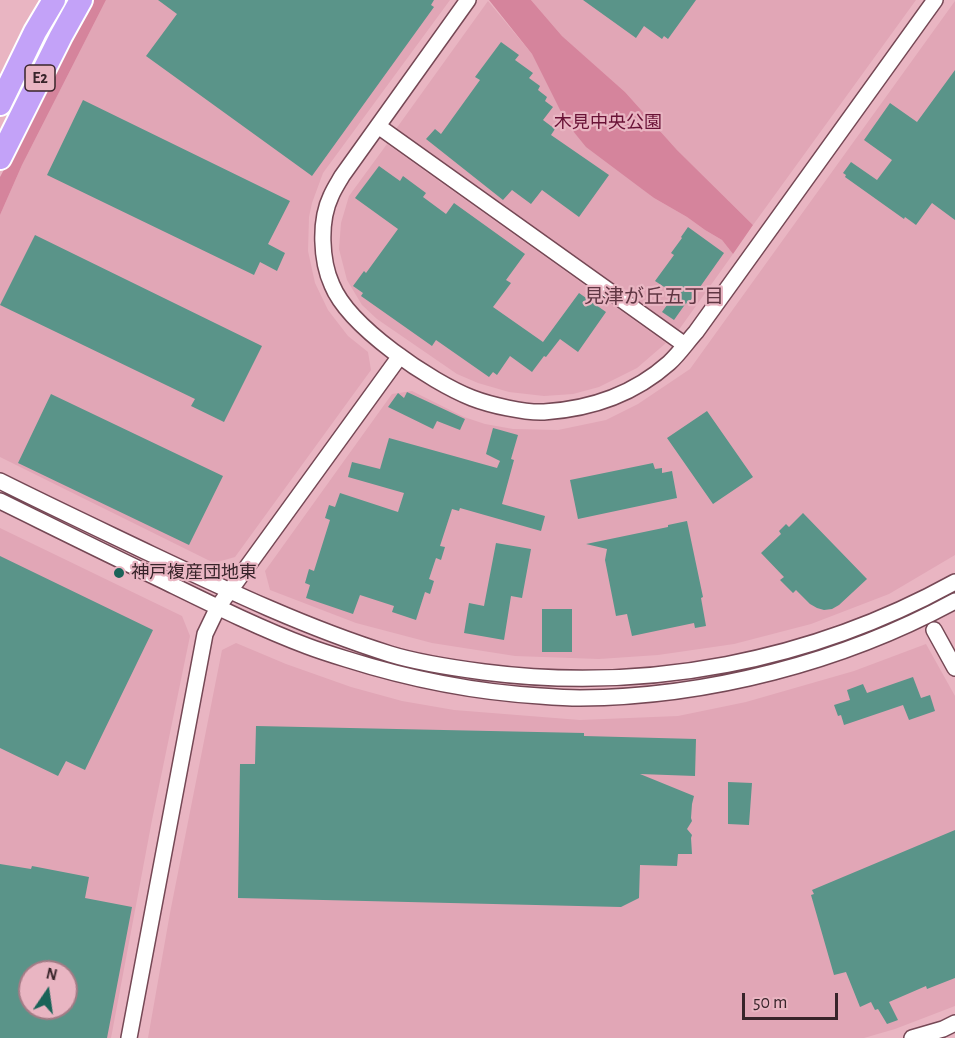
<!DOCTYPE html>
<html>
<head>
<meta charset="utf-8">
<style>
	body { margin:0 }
	#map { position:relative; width:955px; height:1038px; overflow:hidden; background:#e9b5c2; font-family:"Alegreya Sans",sans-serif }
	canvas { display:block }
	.north { position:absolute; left:18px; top:960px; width:60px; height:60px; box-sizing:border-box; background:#e9b5c2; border:2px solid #a27b85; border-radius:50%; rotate:13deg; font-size:16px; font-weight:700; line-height:24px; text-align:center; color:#38242a }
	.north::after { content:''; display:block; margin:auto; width:21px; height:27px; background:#1a6358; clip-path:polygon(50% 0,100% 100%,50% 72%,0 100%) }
	.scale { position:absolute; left:742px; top:993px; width:96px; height:27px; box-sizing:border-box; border:3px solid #38242a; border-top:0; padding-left:8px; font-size:18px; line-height:21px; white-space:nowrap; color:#38242a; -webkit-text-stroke:4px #e9b5c2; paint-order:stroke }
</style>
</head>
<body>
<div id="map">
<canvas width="955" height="1038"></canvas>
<div class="north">N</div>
<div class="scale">50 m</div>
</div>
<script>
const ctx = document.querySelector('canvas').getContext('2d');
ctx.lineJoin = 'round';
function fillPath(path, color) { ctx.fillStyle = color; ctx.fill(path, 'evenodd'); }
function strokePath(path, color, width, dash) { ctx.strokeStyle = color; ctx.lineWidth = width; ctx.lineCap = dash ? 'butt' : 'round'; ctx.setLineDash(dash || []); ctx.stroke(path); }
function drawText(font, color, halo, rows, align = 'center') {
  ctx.font = font + ' "Alegreya Sans","Noto Sans JP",sans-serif'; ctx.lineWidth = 4.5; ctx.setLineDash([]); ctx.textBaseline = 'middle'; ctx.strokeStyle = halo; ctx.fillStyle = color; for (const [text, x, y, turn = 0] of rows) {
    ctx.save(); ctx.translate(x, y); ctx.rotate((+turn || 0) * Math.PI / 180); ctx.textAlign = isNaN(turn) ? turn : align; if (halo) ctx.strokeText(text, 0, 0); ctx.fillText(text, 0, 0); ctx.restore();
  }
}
const built = new Path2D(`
	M106,0H450L323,173L312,203L309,217L308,251L315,283L328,310L348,336L368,352L371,370L235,557L214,563L0,457V215L22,165Z
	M531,0H916L753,225L677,150L625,92L562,36Z
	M488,1L532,54L560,110L573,131L654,198L687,217L705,230L722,240L733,254L678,331L396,129Z
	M955,1V555L889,594L811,624L734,644L658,655L599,659L515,656L432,643L356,623L270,590L265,571L392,394L412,391L464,417L485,424L513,429L558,430L606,420L638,404L690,369Z
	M387,144L666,343L637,368L599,387L573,394L544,396L509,392L478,383L457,374L377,319L362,305L347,280L339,249L341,223L349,196Z
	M0,528L182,616L190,636L152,820L111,1038H0ZM30,972H66V1008H30Z
	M236,643L286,664L351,687L402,701L454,710L580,720L678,716L746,702L854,671L926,644L955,696V1006L895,1029L864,1038H148L170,913L222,650Z`);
const green = new Path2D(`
	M94,0H106L22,165L0,215V177Z
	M489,0H531L562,36L625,92L677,150L753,225L733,254L722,240L705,230L687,217L654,198L586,147L573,131L560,110L532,54Z`);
const building = new Path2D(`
	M158,0H434L431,5L434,7L312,176L146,56L177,14Z
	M583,0H696L668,39L664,36L662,39L644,26L636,38Z
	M501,42L519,55L515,60L533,73L529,78L540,86L538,90L547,97L545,101L553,107L543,120L555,129L551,135L609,175L579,217L542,190L531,204L512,190L503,200L426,139L435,129L441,134L480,80L475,77Z
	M955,70V220L932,203L916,225L905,217L904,219L845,177L846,175L843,173L851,162L877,180L892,160L864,140L890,103L917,122Z
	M83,100L290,201L268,244L285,253L277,271L260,262L254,275L47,175Z
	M379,166L400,181L403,176L426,193L423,197L446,214L454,203L525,254L506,280L511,283L493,307L543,342L579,293L606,312L578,352L560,339L546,357L544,356L532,372L510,356L497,375L493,372L489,377L436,340L432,346L361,296L363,293L353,286L364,271L366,273L398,229L355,198Z
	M688,227L724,253L688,304L686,303L674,320L662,312L675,294L655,281L674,255L671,253L682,238L681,237Z
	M35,235L262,346L224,422L191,406L195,399L0,305Z
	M407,392L465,419L460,430L437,421L433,429L388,407L398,393L404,398Z
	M51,394L223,476L189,545L18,463Z
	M707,411L753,477L713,504L667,438Z
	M493,428L518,435L511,459L514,460L502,504L545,516L541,531L460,508L459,511L452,509L440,546L445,547L441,560L436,558L429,579L434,581L430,594L425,592L416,620L392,612L394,606L360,595L353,614L306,598L310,585L305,583L309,569L314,571L330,520L325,518L329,505L335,507L340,493L398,512L404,493L348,477L352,462L380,469L389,438L497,468L500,461L486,454Z
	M653,463L655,469L662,468V473L672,471L677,498L578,519L570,480Z
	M803,513L867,579L839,605L832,609L824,610L817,608L810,604L796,590L793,593L780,580L784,577L761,553L781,534L779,531L786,524L789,527Z
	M687,521L703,597L701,598L706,626L695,628L694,623L632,636L627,614L616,616L605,560L607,549L586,544L668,527V525Z
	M496,543L531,549L522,598L511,596L504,640L464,633L469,603L484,606Z
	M0,556L153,630L85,770L66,761L58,776L0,748Z
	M542,609H572V652H542Z
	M913,677L921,698L930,695L935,711L909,720L903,705L844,725L841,715L838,716L834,705L850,700L847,690L863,684L867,693Z
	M256,726L584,733V736L696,739L695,776L640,774L694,796L692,804L691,818L692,821L687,829L692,835L691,838L692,854H678L677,866L640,865L639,898L621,907L238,898L240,764H255Z
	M728,782L752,783L749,825L728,824Z
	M955,830V978L927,989L926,986L889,1002L898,1020L887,1024L878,1009L875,1010L871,1002L860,1007L846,972L834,975L811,895L814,894L812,890Z
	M0,864L31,869L32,866L89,877L85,898L132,907L107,1038H0ZM30,972H66V1008H30Z`);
const minor = new Path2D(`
	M468,0L342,176C338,183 334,189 331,196C319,221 321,261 332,285C349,327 431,382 472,398C490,405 525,413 544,412C591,409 633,395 669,363C679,354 687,342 696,332L935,0
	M378,126L685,345
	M0,481C50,506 101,530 151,554C229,591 307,628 390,654C419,663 454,668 484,672C647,693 812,661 955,582
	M0,501C55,528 109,555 164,581C211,604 259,628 307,646C320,651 333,655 346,659C409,679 474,692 540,696C553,697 567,698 580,698C708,697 843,662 955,601
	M934,630L955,668
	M129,1038L205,634L218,607L400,356
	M912,1038L943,1029L955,1023`);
const highway = new Path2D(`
	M0,104L35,32L54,0
	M0,158L61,36L81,0`);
const markers = [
	[119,573,6,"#1a6358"]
];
const shields = [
	[40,78,30]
];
const shieldNames = [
	["E2",40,78]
];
const parkNames = [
	["木見中央公園",608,123]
];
const poiNames = [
	["神戸複産団地東",131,573]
];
const neighbourhoodNames = [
	["見津が丘五丁目",654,297]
];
fillPath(built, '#e1a6b6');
fillPath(green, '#d5849c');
fillPath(building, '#5a9489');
strokePath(minor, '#754855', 18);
strokePath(highway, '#fff', 26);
strokePath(minor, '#fff', 15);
strokePath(highway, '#c3a2f8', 22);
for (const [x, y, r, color] of markers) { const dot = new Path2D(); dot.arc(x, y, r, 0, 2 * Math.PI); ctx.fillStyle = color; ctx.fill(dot); strokePath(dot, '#e9b5c2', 2); }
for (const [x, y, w] of shields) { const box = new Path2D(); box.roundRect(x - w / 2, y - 13, w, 26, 4.5); ctx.fillStyle = '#e9b5c2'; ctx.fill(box); strokePath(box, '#38242a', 1.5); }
drawText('bold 16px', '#38242a', null, shieldNames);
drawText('18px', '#691236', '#e9b5c2', parkNames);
drawText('18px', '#38242a', '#e9b5c2', poiNames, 'left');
drawText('20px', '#603643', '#e9b5c2', neighbourhoodNames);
</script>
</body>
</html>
